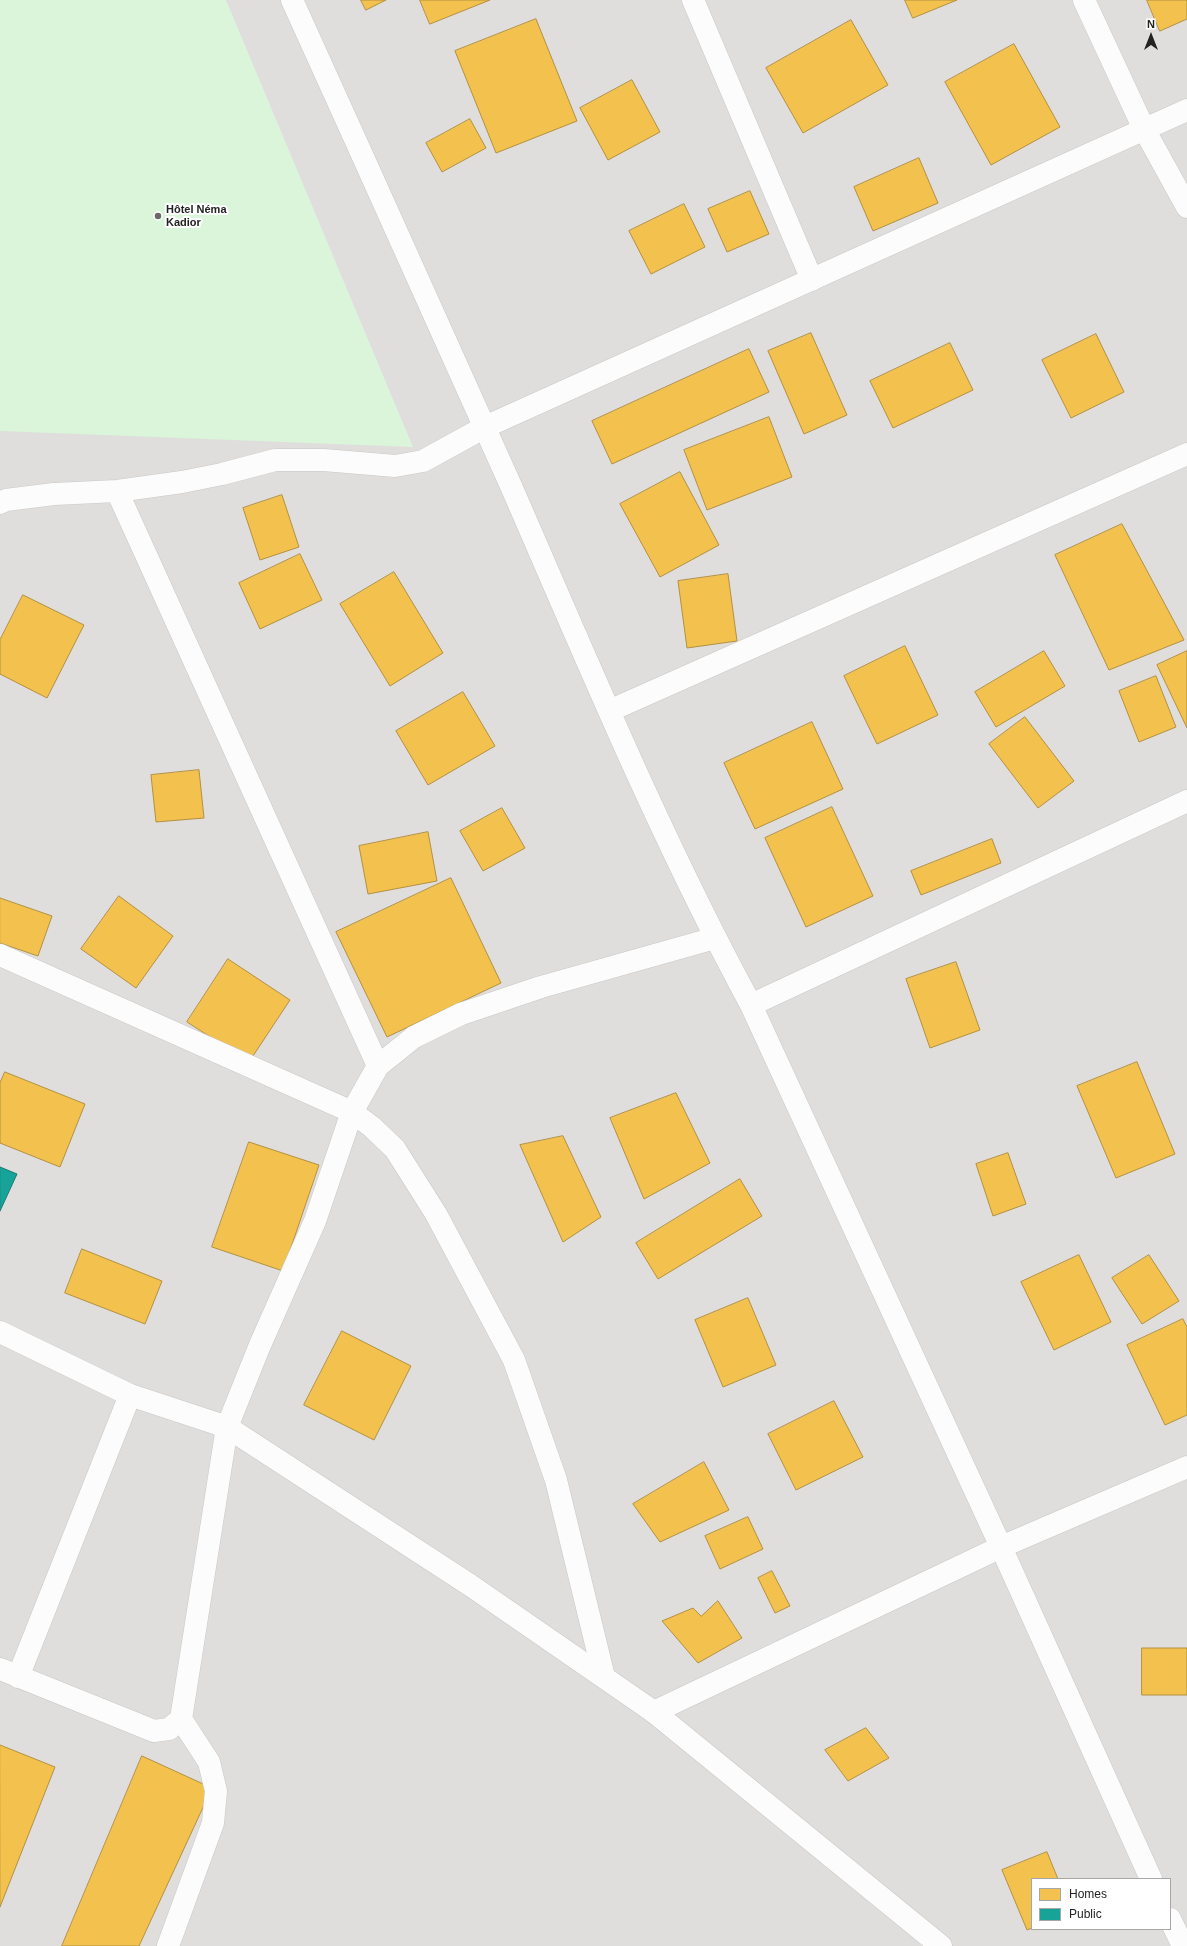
<!DOCTYPE html>
<html>
<head>
<meta charset="utf-8">
<style>
	body { margin:0 }
	#map { position:relative; width:1187px; height:1946px; overflow:hidden; background:#f0eeeb; font-family:Arial,sans-serif }
	canvas { display:block }
	.legend { position:absolute; left:1031px; top:1878px; width:140px; height:52px; box-sizing:border-box; background:#fff; border:1px solid #a7a7a7; margin:0; padding:5px 7px; list-style:none; font-size:12px; color:#222 }
	.legend li { display:flex; align-items:center; gap:8px; height:20px }
	.legend b { width:20px; border:1px solid #a7a7a7 }
	.north { position:absolute; left:1131px; top:16px; width:40px; height:40px; -webkit-text-stroke:3px #fff; paint-order:stroke; rotate:0deg; font-size:11px; font-weight:700; line-height:16px; text-align:center; color:#222 }
	.north::after { content:''; display:block; margin:auto; width:14px; height:18px; background:#222; clip-path:polygon(50% 0,100% 100%,50% 72%,0 100%) }
</style>
</head>
<body>
<div id="map">
<canvas width="1187" height="1946"></canvas>
<ul class="legend">
<li><b style="height:11px;background:#f2c14e"></b>Homes</li>
<li><b style="height:11px;background:#17a398"></b>Public</li>
</ul>
<div class="north">N</div>
</div>
<script>
const ctx = document.querySelector('canvas').getContext('2d');
ctx.lineJoin = 'round';
function fillPath(path, color) { ctx.fillStyle = color; ctx.fill(path, 'evenodd'); }
function strokePath(path, color, width, dash) { ctx.strokeStyle = color; ctx.lineWidth = width; ctx.lineCap = dash ? 'butt' : 'round'; ctx.setLineDash(dash || []); ctx.stroke(path); }
function drawText(font, color, halo, rows, align = 'center') {
  ctx.font = font + ' Arial,sans-serif'; ctx.lineWidth = 4; ctx.setLineDash([]); ctx.textBaseline = 'middle'; ctx.strokeStyle = halo; ctx.fillStyle = color; for (const [text, x, y, turn = 0] of rows) {
    ctx.save(); ctx.translate(x, y); ctx.rotate((+turn || 0) * Math.PI / 180); ctx.textAlign = isNaN(turn) ? turn : align; if (halo) ctx.strokeText(text, 0, 0); ctx.fillText(text, 0, 0); ctx.restore();
  }
}
const residential = new Path2D(`
	M0,0H1187V1946H0ZM1032,1879H1170V1929H1032Z`);
const park = new Path2D(`
	M0,0H226L413,447L0,431Z`);
const homes = new Path2D(`
	M361,0H386L366,10Z
	M420,0H490L430,24Z
	M905,0H957L913,18Z
	M1147,0H1187V19L1160,31Z
	M536,19L577,121L496,153L455,51Z
	M851,20L888,85L803,133L766,68Z
	M1014,44L1060,127L991,165L945,82Z
	M632,80L660,132L608,160L580,108Z
	M470,119L486,148L442,172L426,143Z
	M919,158L938,203L873,231L854,187Z
	M750,191L769,234L727,252L708,209Z
	M684,204L705,247L651,274L629,231Z
	M811,333L847,415L804,434L768,351Z
	M1096,334L1124,392L1071,418L1042,360Z
	M950,343L973,390L893,428L870,381Z
	M749,349L769,392L612,464L592,421Z
	M769,417L792,477L707,510L684,450Z
	M680,472L719,545L660,577L620,504Z
	M282,495L299,547L260,560L243,508Z
	M1122,524L1184,640L1109,670L1055,555Z
	M300,554L322,600L260,629L239,583Z
	M394,572L443,653L390,686L340,604Z
	M728,574L737,641L687,648L678,581Z
	M23,595L84,625L47,698L0,674V640Z
	M905,646L938,715L877,744L844,676Z
	M1044,651L1065,686L996,727L975,692Z
	M1187,651V728L1157,665Z
	M1156,676L1176,727L1139,742L1119,691Z
	M463,692L495,746L428,785L396,731Z
	M1025,717L1074,781L1038,808L989,744Z
	M812,722L843,789L755,829L724,763Z
	M199,770L204,818L156,822L151,775Z
	M832,807L873,896L806,927L765,838Z
	M502,808L525,848L483,871L460,831Z
	M428,832L437,881L368,894L359,846Z
	M992,839L1001,863L921,895L911,871Z
	M451,878L501,983L387,1037L336,932Z
	M119,896L173,936L136,988L81,949Z
	M0,898L52,916L38,956L0,943Z
	M228,959L290,1000L249,1062L187,1022Z
	M956,962L980,1030L930,1048L906,979Z
	M1137,1062L1175,1154L1116,1178L1077,1086Z
	M5,1072L85,1104L60,1167L0,1143V1083Z
	M676,1093L710,1163L644,1199L610,1118Z
	M563,1136L601,1217L563,1242L520,1145Z
	M249,1142L319,1165L283,1271L212,1247Z
	M1008,1153L1026,1204L993,1216L976,1164Z
	M740,1179L762,1216L658,1279L636,1243Z
	M82,1249L162,1281L145,1324L65,1293Z
	M1079,1255L1111,1322L1054,1350L1021,1282Z
	M1149,1255L1179,1301L1142,1324L1112,1278Z
	M748,1298L776,1365L723,1387L695,1320Z
	M1183,1319L1187,1327V1415L1165,1425L1127,1345Z
	M342,1331L411,1366L374,1440L304,1405Z
	M834,1401L863,1457L796,1490L768,1434Z
	M704,1462L729,1510L660,1542L633,1504Z
	M748,1517L763,1549L720,1569L705,1536Z
	M772,1571L790,1606L775,1613L758,1578Z
	M718,1601L742,1638L698,1663L662,1621L693,1608L701,1616Z
	M1142,1648H1187V1695H1142Z
	M866,1728L889,1758L848,1781L825,1750Z
	M0,1745L55,1767L0,1907Z
	M142,1756L212,1788L139,1946H62Z
	M1047,1852L1058,1879H1032V1928L1027,1930L1002,1870Z`);
const public = new Path2D(`
	M0,1167L17,1174L0,1211Z`);
const minor = new Path2D(`
	M292,0C365,162 439,323 511,486C587,660 660,837 751,1005L1001,1547L1151,1879
	M693,0L812,280
	M1084,0L1144,129L1187,207
	M117,491L378,1066
	M0,503L6,500L54,494L117,491L182,482L222,474L275,460H324L395,466L423,461L485,427L1187,110
	M609,711L1187,454
	M0,955L352,1112L372,1127L395,1149L436,1214L514,1360L556,1480L604,1677
	M751,1005L1187,801
	M0,1669L154,1731L169,1729L181,1719L227,1427L260,1345L315,1221L352,1112L378,1066L414,1037L461,1014L541,987L715,938
	M18,1677L130,1395
	M654,1712L1001,1547L1187,1467
	M1170,1919L1183,1946
	M168,1946L213,1823L216,1791L209,1762L181,1719`);
const tertiary = new Path2D(`
	M0,1332L130,1395L227,1427L470,1585L654,1712L941,1946`);
const markers = [
	[158,216,4,"#6a6968"]
];
const poiNames = [
	["Hôtel Néma",166,210],
	["Kadior",166,223]
];
fillPath(residential, '#dfdedc');
fillPath(park, '#daf5da');
fillPath(homes, '#f2c14e');
strokePath(homes, '#b49141', 1);
fillPath(public, '#17a398');
strokePath(public, '#1a7c75', 1);
strokePath(minor, '#c9c8c7', 23);
strokePath(tertiary, '#c9c8c7', 23);
strokePath(minor, '#fdfcfc', 22);
strokePath(tertiary, '#fdfcfc', 22);
for (const [x, y, r, color] of markers) { const dot = new Path2D(); dot.arc(x, y, r, 0, 2 * Math.PI); ctx.fillStyle = color; ctx.fill(dot); strokePath(dot, '#fff', 1.5); }
drawText('bold 11px', '#222', '#fff', poiNames, 'left');
</script>
</body>
</html>
